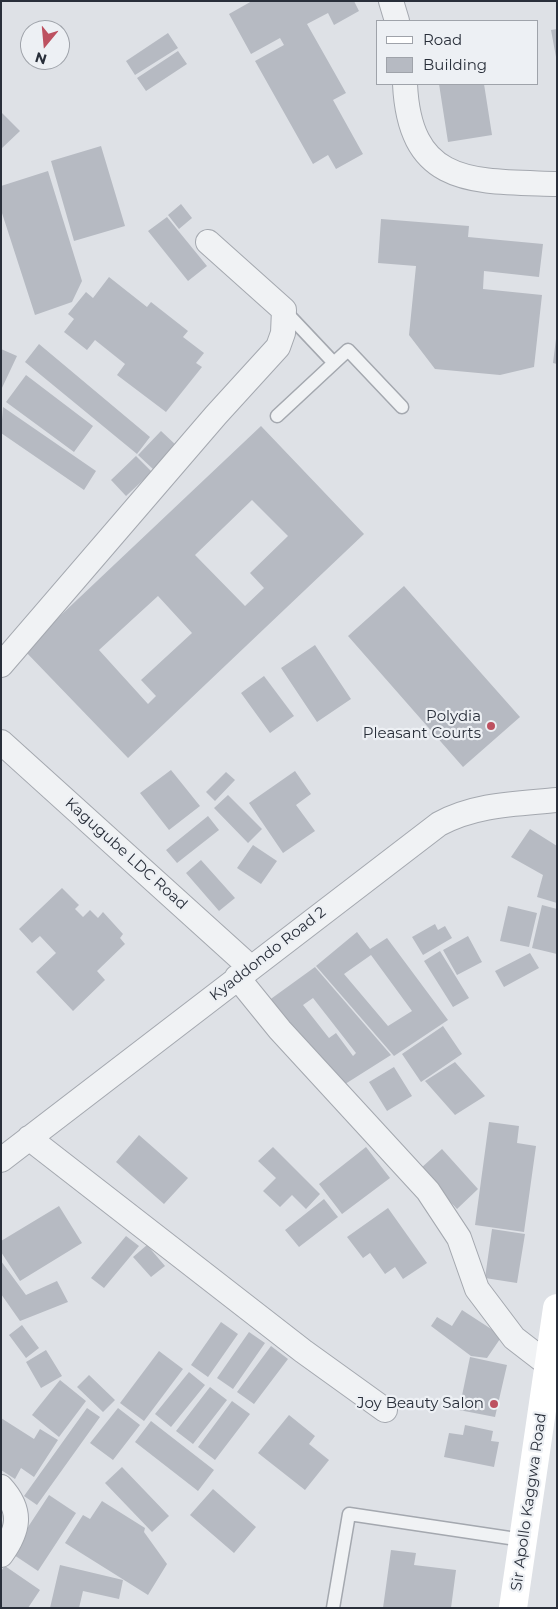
<!DOCTYPE html>
<html>
<head>
<meta charset="utf-8">
<style>
	body { margin:0 }
	#map { position:relative; width:558px; height:1609px; overflow:hidden; background:#dee1e6; font-family:Montserrat,sans-serif }
	canvas { display:block }
	.frame { position:absolute; inset:0; border:2px solid #292f3a; pointer-events:none }
	.legend { position:absolute; left:376px; top:20px; width:162px; height:65px; box-sizing:border-box; background:#edf0f4; border:1px solid #9fa3aa; margin:0; padding:6px 9px; list-style:none; font-size:15px; color:#292f3a }
	.legend li { display:flex; align-items:center; gap:10px; height:25px }
	.legend b { width:25px; border:1px solid #9fa3aa }
	.north { position:absolute; left:20px; top:20px; width:50px; height:50px; box-sizing:border-box; background:#edf0f4; border:1px solid #9fa3aa; border-radius:50%; rotate:197deg; font-size:14px; font-weight:700; line-height:20px; text-align:center; color:#292f3a }
	.north::after { content:''; display:block; margin:auto; width:18px; height:22px; background:#bd5160; clip-path:polygon(50% 0,100% 100%,50% 72%,0 100%) }
</style>
</head>
<body>
<div id="map">
<canvas width="558" height="1609"></canvas>
<div class="frame"></div>
<ul class="legend">
<li><b style="height:6px;background:#fff"></b>Road</li>
<li><b style="height:14px;background:#b6bac2"></b>Building</li>
</ul>
<div class="north">N</div>
</div>
<script>
const ctx = document.querySelector('canvas').getContext('2d');
ctx.lineJoin = 'round';
function fillPath(path, color) { ctx.fillStyle = color; ctx.fill(path, 'evenodd'); }
function strokePath(path, color, width, dash) { ctx.strokeStyle = color; ctx.lineWidth = width; ctx.lineCap = dash ? 'butt' : 'round'; ctx.setLineDash(dash || []); ctx.stroke(path); }
function drawText(font, color, halo, rows, align = 'center') {
  ctx.font = font + ' Montserrat,sans-serif'; ctx.lineWidth = 4.5; ctx.setLineDash([]); ctx.textBaseline = 'middle'; ctx.strokeStyle = halo; ctx.fillStyle = color; for (const [text, x, y, turn = 0] of rows) {
    ctx.save(); ctx.translate(x, y); ctx.rotate((+turn || 0) * Math.PI / 180); ctx.textAlign = isNaN(turn) ? turn : align; if (halo) ctx.strokeText(text, 0, 0); ctx.fillText(text, 0, 0); ctx.restore();
  }
}
const building = new Path2D(`
	M252,1H354L359,11L334,25L328,13L307,24L346,93L333,100L363,154L336,169L328,155L313,164L255,61L284,45L280,38L251,54L229,14Z
	M557,29V56L556,57L551,30Z
	M168,33L178,48L135,75L126,61Z
	M178,51L187,64L146,91L137,78Z
	M439,84H484L492,135L448,142Z
	M1,112L20,131L1,149Z
	M101,146L125,226L74,241L51,161Z
	M48,171L82,281L72,302L35,315L1,210V186Z
	M181,204L192,218L179,229L168,215Z
	M167,217L207,266L188,281L148,231Z
	M381,219L469,226L468,237L543,244L539,277L484,271L483,289L542,295L534,367L500,375L435,369L409,335L416,266L378,263Z
	M109,277L147,307L151,302L188,331L183,337L204,353L196,363L202,367L166,412L117,375L125,364L95,340L87,350L64,332L74,319L68,314L86,292L93,298Z
	M556,339H557V364L553,363Z
	M39,344L150,437L137,454L25,362Z
	M1,349L17,356L1,390Z
	M26,375L93,426L74,452L6,402Z
	M3,407L96,471L84,490L1,433Z
	M261,426L364,534L128,758L24,650ZM252,500L288,536L250,573L264,588L245,606L195,555ZM158,596L192,633L141,680L156,696L148,704L99,650Z
	M161,431L177,446L154,470L138,455Z
	M136,456L152,472L126,496L111,480Z
	M404,586L520,717L463,767L348,636Z
	M315,645L351,699L317,722L281,668Z
	M264,676L294,716L270,733L241,693Z
	M171,770L200,806L169,830L140,793Z
	M295,771L311,794L296,805L315,831L283,853L249,803Z
	M226,772L235,780L215,801L206,792Z
	M228,795L262,829L248,843L214,808Z
	M208,816L219,830L177,863L166,850Z
	M530,829L557,846V903L537,897L543,875L511,857Z
	M253,845L277,861L261,884L237,868Z
	M201,860L235,898L219,911L186,873Z
	M62,888L79,905L75,909L83,917L90,910L98,918L103,912L123,934L120,938L125,944L97,971L105,980L73,1011L36,972L56,953L40,936L32,943L19,929Z
	M542,905L557,909V954L532,948Z
	M508,906L537,913L529,947L500,941Z
	M435,924L438,930L445,926L452,938L423,955L412,937Z
	M357,932L370,949L387,938L448,1020L394,1056L316,966ZM371,955L412,1011L388,1026L344,974Z
	M468,936L482,962L457,975L443,950Z
	M440,951L469,998L453,1007L424,961Z
	M530,953L539,968L504,987L495,971Z
	M315,967L391,1055L342,1086L268,1001ZM313,998L356,1053L353,1056L336,1033L329,1038L303,1005Z
	M443,1026L462,1054L421,1082L402,1054Z
	M455,1062L485,1096L455,1115L425,1081Z
	M394,1067L412,1096L387,1111L369,1082Z
	M489,1122L519,1126L517,1143L536,1146L524,1232L475,1225Z
	M139,1135L188,1178L164,1204L116,1162Z
	M273,1147L320,1194L306,1209L292,1195L280,1207L263,1191L276,1178L258,1161Z
	M366,1147L390,1178L342,1214L319,1184Z
	M442,1149L478,1189L457,1209L420,1169Z
	M324,1199L338,1217L299,1247L285,1230Z
	M59,1206L82,1243L20,1281L1,1252V1241Z
	M388,1208L427,1263L403,1279L395,1267L385,1274L370,1253L363,1258L347,1237Z
	M492,1229L525,1234L517,1283L485,1278Z
	M126,1236L139,1246L104,1288L91,1278Z
	M147,1245L165,1266L151,1277L133,1257Z
	M1,1261L26,1295L57,1281L68,1302L20,1321L1,1294Z
	M462,1310L502,1336L487,1358L471,1356L431,1326L437,1317L452,1326Z
	M221,1322L238,1334L208,1377L191,1365Z
	M22,1325L39,1348L26,1358L9,1335Z
	M249,1332L265,1343L233,1389L217,1378Z
	M271,1346L288,1359L254,1404L237,1392Z
	M46,1350L62,1376L41,1388L26,1362Z
	M159,1351L183,1369L144,1421L120,1403Z
	M470,1357L507,1365L495,1417L459,1410Z
	M189,1372L205,1385L171,1427L155,1414Z
	M89,1375L115,1400L103,1412L77,1387Z
	M60,1380L86,1401L59,1437L32,1415Z
	M210,1387L227,1400L193,1444L176,1431Z
	M232,1401L250,1414L215,1460L198,1447Z
	M87,1408L100,1417L37,1505L24,1496Z
	M118,1408L140,1425L113,1460L90,1443Z
	M289,1415L315,1436L309,1444L329,1460L305,1490L258,1453Z
	M1,1418L34,1439L40,1429L58,1440L34,1477L21,1468L15,1479L1,1470Z
	M151,1421L214,1470L198,1491L135,1442Z
	M465,1425L493,1431L491,1441L499,1442L494,1467L444,1457L449,1433L463,1435Z
	M122,1467L169,1516L152,1532L105,1483Z
	M213,1489L256,1527L234,1553L190,1515Z
	M49,1495L76,1513L38,1571L11,1553Z
	M102,1501L145,1528L144,1532L167,1564L148,1595L65,1543L83,1515L90,1519Z
	M391,1550L416,1553L414,1565L456,1570L451,1608H383Z
	M60,1565L123,1580L119,1599L83,1591L79,1608H50Z
	M5,1566L40,1590L28,1608H1V1571Z`);
const lane = new Path2D(`
	M284,310L334,363L348,350L402,407
	M277,416L334,363
	M333,1608L349,1514L523,1540`);
const street = new Path2D(`
	M391,1L397,21
	M405,84C410,188 475,181 557,184
	M1,665L216,415L278,347L283,333L284,310L208,242
	M1,742L250,967
	M237,977L280,1030L428,1191L459,1238L477,1289L514,1338L549,1365
	M29,1138L303,1351L385,1410
	M1,1160L439,824C476,804 516,804 557,800
	M1,1487C23,1511 19,1530 1,1555`);
const secondary = new Path2D(`
	M513,1608L557,1308`);
const markers = [
	[491,726,5,"#bd5160"],
	[494,1404,5,"#bd5160"]
];
const poiNames = [
	["Polydia",481,717],
	["Pleasant Courts",481,734],
	["Joy Beauty Salon",484,1404]
];
const streetNames = [
	["Kagugube LDC Road",126,854,42],
	["Kyaddondo Road 2",268,954,-38],
	["Sir Apollo Kaggwa Road",529,1502,-82]
];
fillPath(building, '#b6bac2');
strokePath(lane, '#a4a8af', 15);
strokePath(street, '#a4a8af', 26);
strokePath(lane, '#f0f2f4', 12);
strokePath(street, '#f0f2f4', 24);
strokePath(secondary, '#fff', 28);
for (const [x, y, r, color] of markers) { const dot = new Path2D(); dot.arc(x, y, r, 0, 2 * Math.PI); ctx.fillStyle = color; ctx.fill(dot); strokePath(dot, '#edf0f4', 2); }
drawText('15px', '#292f3a', '#edf0f4', poiNames, 'right');
drawText('15px', '#292f3a', '#edf0f4', streetNames);
</script>
</body>
</html>
